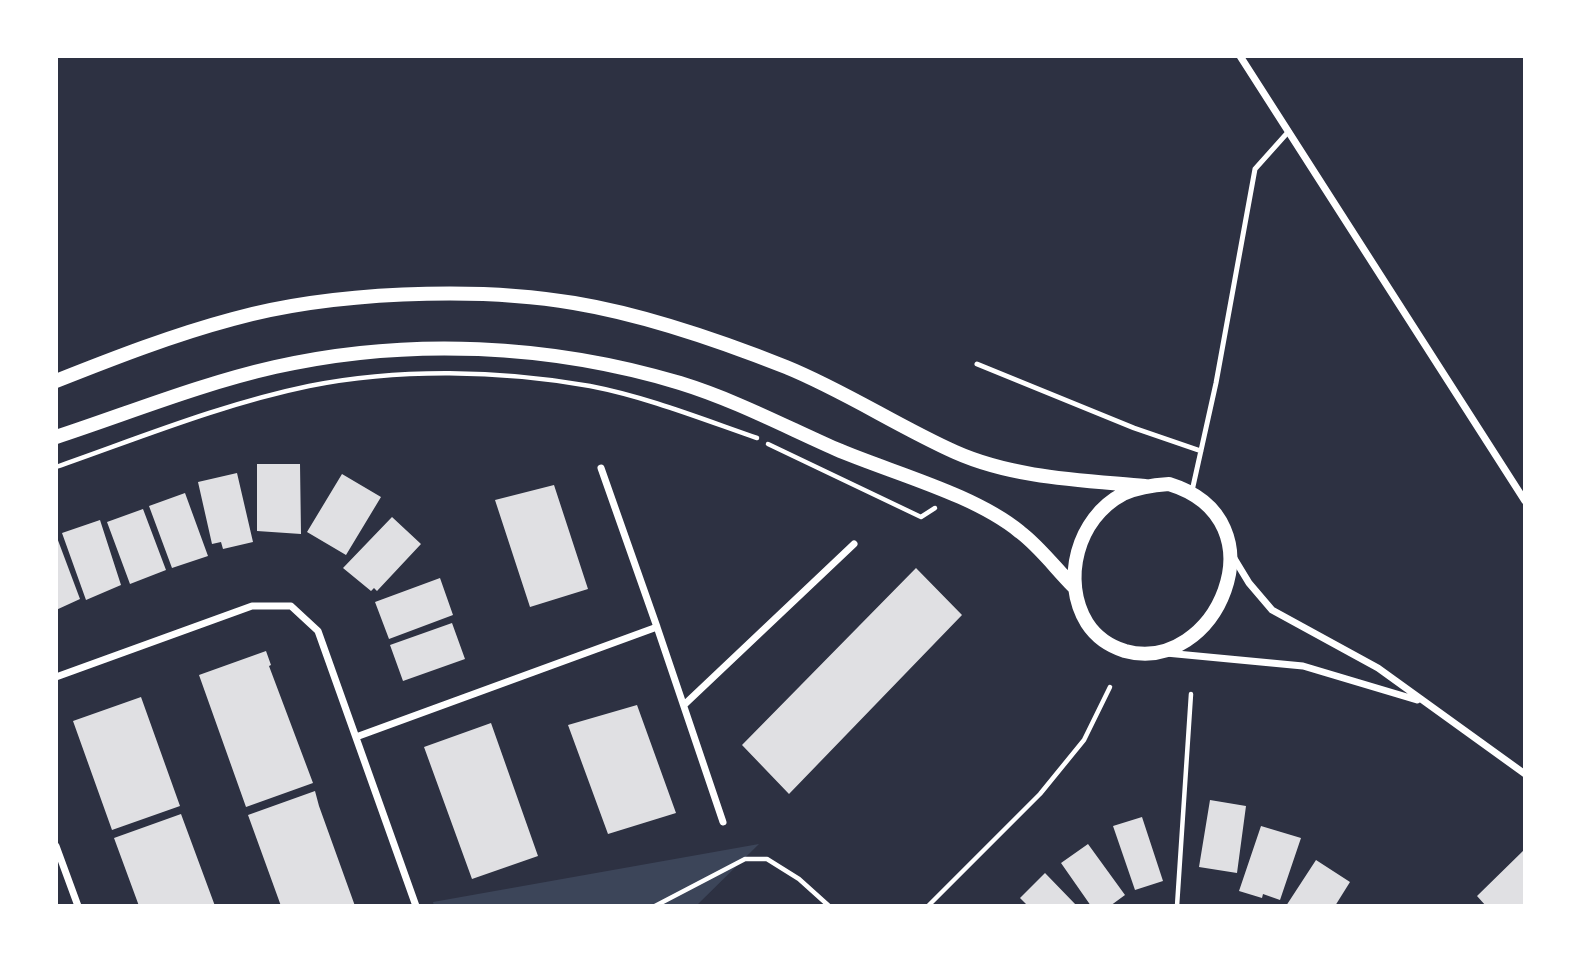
<!DOCTYPE html>
<html>
<head>
<meta charset="utf-8">
<style>
	body { margin:0 }
	#map { position:relative; width:1581px; height:962px; overflow:hidden; background:#2d3142; font-family:"Times New Roman",serif }
	canvas { display:block }
	.frame { position:absolute; inset:0; border:58px solid #fff; pointer-events:none }
</style>
</head>
<body>
<div id="map">
<canvas width="1581" height="962"></canvas>
<div class="frame"></div>
</div>
<script>
const ctx = document.querySelector('canvas').getContext('2d');
ctx.lineJoin = 'round';
function fillPath(path, color) { ctx.fillStyle = color; ctx.fill(path, 'evenodd'); }
function strokePath(path, color, width, dash) { ctx.strokeStyle = color; ctx.lineWidth = width; ctx.lineCap = dash ? 'butt' : 'round'; ctx.setLineDash(dash || []); ctx.stroke(path); }
const green = new Path2D(`
	M759,844L696,906H434L433,902Z`);
const building = new Path2D(`
	M257,464H300L301,534L257,531Z
	M237,473L253,542L223,549L221,542L212,544L198,482Z
	M342,474L381,497L346,555L307,532Z
	M554,485L588,589L530,607L495,500Z
	M185,493L208,556L172,568L149,506Z
	M143,509L166,570L130,584L107,522Z
	M392,517L421,544L377,591L374,588L371,591L343,568Z
	M100,520L121,585L86,600L62,533Z
	M56,535L80,599L56,610Z
	M916,568L962,615L789,794L742,745Z
	M440,578L453,615L389,639L375,602Z
	M452,623L465,659L403,681L390,645Z
	M266,651L271,665L269,666L313,783L246,807L199,675Z
	M141,697L180,806L112,830L73,721Z
	M637,705L676,813L608,834L568,725Z
	M491,723L538,856L472,879L424,747Z
	M315,791L319,806L355,906H281L248,815Z
	M1210,800L1246,806L1237,873L1199,867Z
	M181,814L215,906H139L114,838Z
	M1142,817L1163,881L1135,890L1113,826Z
	M1261,826L1301,838L1280,900L1263,894L1262,898L1239,891Z
	M1088,844L1125,895L1110,906H1091L1061,863Z
	M1525,849V906H1486L1477,896Z
	M1316,860L1350,882L1335,906H1286Z
	M1045,873L1077,906H1028L1020,898Z`);
const path = new Path2D(`
	M768,444L921,517L935,508
	M56,467C139,438 222,404 309,386C399,368 500,370 590,386C647,397 702,419 757,438
	M655,906L745,859H767L799,879L829,906
	M928,906L1040,794L1084,740L1110,687
	M1177,906L1191,694`);
const service = new Path2D(`
	M977,364L1134,428L1201,451
	M1192,491L1216,383L1255,169L1289,131`);
const minor = new Path2D(`
	M1240,56L1525,501
	M601,468L657,627
	M1232,555L1249,583L1272,610L1378,668L1525,774
	M1166,653L1303,666L1417,700
	M56,677L252,606H291L318,631L416,906
	M685,704L854,544
	M356,737L657,627L723,822
	M56,846L78,906`);
const secondary = new Path2D(`
	M56,381C114,358 173,335 233,319C330,292 475,286 574,303C646,315 718,340 786,367C845,391 897,426 955,452C1013,478 1081,480 1145,486
	M56,437C129,413 200,384 275,367C408,337 550,344 680,383C735,400 784,426 836,449C892,473 974,494 1020,532C1040,547 1056,569 1074,587
	M1169,484C1286,520 1215,676 1125,651C1109,646 1096,637 1087,623C1061,581 1077,518 1123,494C1138,487 1152,485 1169,484Z`);
fillPath(green, '#3c4559');
fillPath(building, '#e0e0e3');
strokePath(path, '#fff', 4.5);
strokePath(service, '#fff', 5);
strokePath(minor, '#fff', 7);
strokePath(secondary, '#fff', 14);
</script>
</body>
</html>
